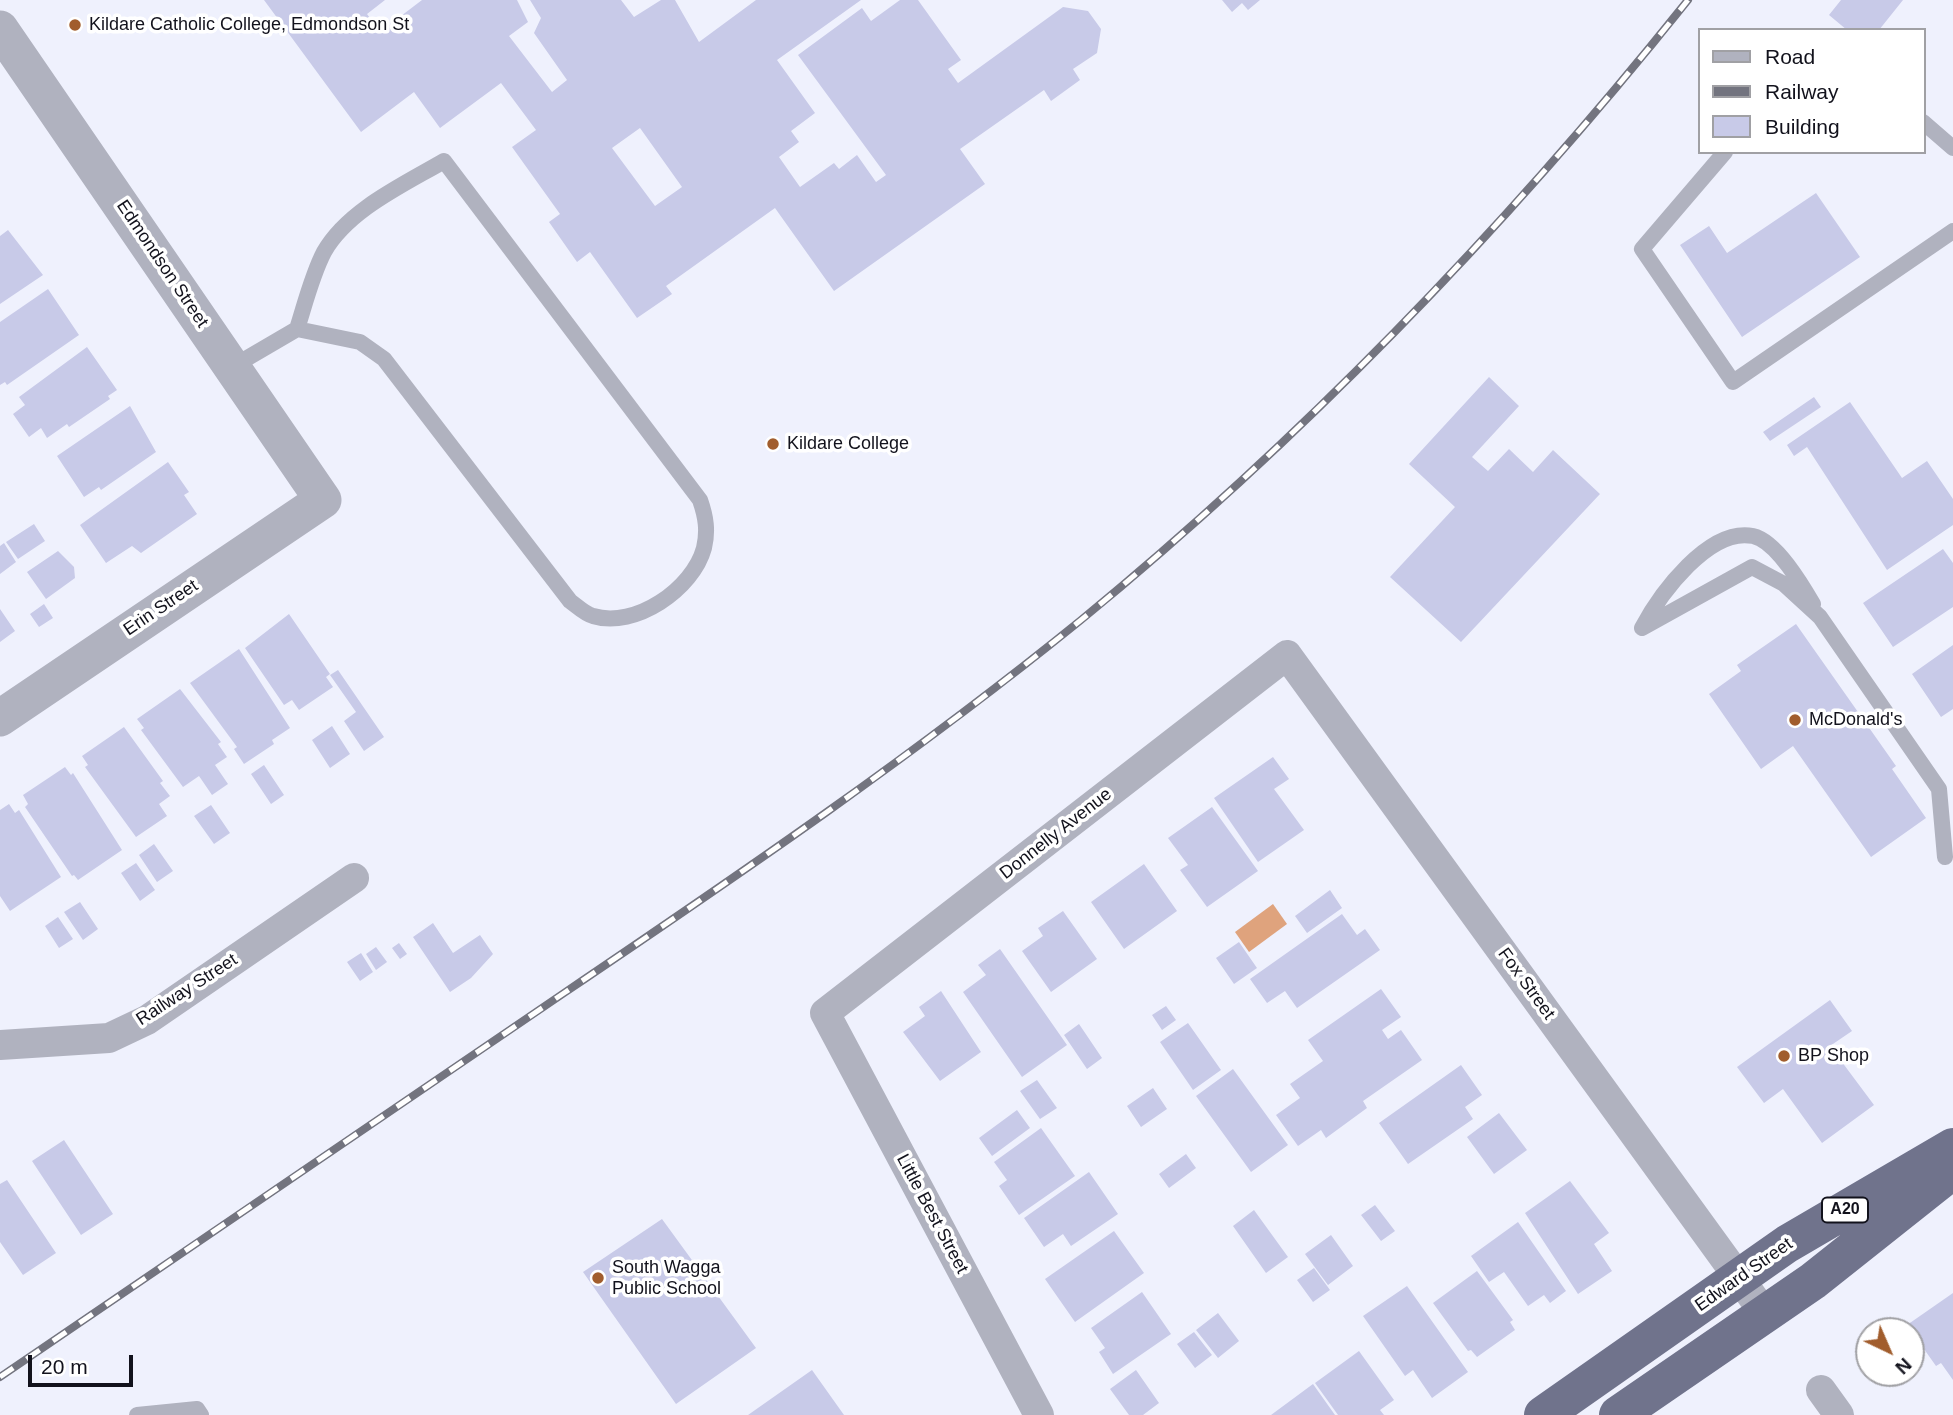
<!DOCTYPE html>
<html>
<head>
<meta charset="utf-8">
<style>
	body { margin:0 }
	#map { position:relative; width:1953px; height:1415px; overflow:hidden; background:#eff1fd; font-family:Arial,sans-serif }
	canvas { display:block }
	.legend { position:absolute; left:1698px; top:28px; width:228px; height:126px; box-sizing:border-box; background:#fff; border:2px solid #a0a0a4; margin:0; padding:9px 12px; list-style:none; font-size:21px; color:#12121c }
	.legend li { display:flex; align-items:center; gap:14px; height:35px }
	.legend b { width:35px; border:2px solid #a0a0a4 }
	.north { position:absolute; left:1855px; top:1317px; width:70px; height:70px; box-sizing:border-box; background:#fff; border:2px solid #a0a0a4; border-radius:50%; rotate:136deg; font-size:19px; font-weight:700; line-height:28px; text-align:center; color:#12121c }
	.north::after { content:''; display:block; margin:auto; width:24px; height:32px; background:#a15d2d; clip-path:polygon(50% 0,100% 100%,50% 72%,0 100%) }
	.scale { position:absolute; left:28px; top:1355px; width:105px; height:32px; box-sizing:border-box; border:4px solid #12121c; border-top:0; padding-left:9px; font-size:21px; line-height:24px; white-space:nowrap; color:#12121c; -webkit-text-stroke:5px #fff; paint-order:stroke }
</style>
</head>
<body>
<div id="map">
<canvas width="1953" height="1415"></canvas>
<ul class="legend">
<li><b style="height:9px;background:#b0b2bf"></b>Road</li>
<li><b style="height:9px;background:#73747f"></b>Railway</li>
<li><b style="height:19px;background:#c8cae8"></b>Building</li>
</ul>
<div class="north">N</div>
<div class="scale">20 m</div>
</div>
<script>
const ctx = document.querySelector('canvas').getContext('2d');
ctx.lineJoin = 'round';
function fillPath(path, color) { ctx.fillStyle = color; ctx.fill(path, 'evenodd'); }
function strokePath(path, color, width, dash) { ctx.strokeStyle = color; ctx.lineWidth = width; ctx.lineCap = dash ? 'butt' : 'round'; ctx.setLineDash(dash || []); ctx.stroke(path); }
function drawText(font, color, halo, rows, align = 'center') {
  ctx.font = font + ' Arial,sans-serif'; ctx.lineWidth = 7; ctx.setLineDash([]); ctx.textBaseline = 'middle'; ctx.strokeStyle = halo; ctx.fillStyle = color; for (const [text, x, y, turn = 0] of rows) {
    ctx.save(); ctx.translate(x, y); ctx.rotate((+turn || 0) * Math.PI / 180); ctx.textAlign = isNaN(turn) ? turn : align; if (halo) ctx.strokeText(text, 0, 0); ctx.fillText(text, 0, 0); ctx.restore();
  }
}
const water = new Path2D(`
	M1273,904L1287,924L1249,952L1235,932Z`);
const building = new Path2D(`
	M264,0H385L367,14L380,32L422,0H517L528,22L509,36L552,92L567,80L534,33L541,18L530,0H621L634,17L661,0H675L699,42L756,0H861L777,60L815,113L791,131L799,142L779,157L800,187L834,163L839,169L857,155L876,182L886,175L798,55L862,8L871,21L900,0H918L961,60L948,69L958,83L1063,7L1088,11L1101,29L1097,53L1073,69L1080,80L1051,101L1044,90L960,149L985,184L834,291L775,208L666,286L672,294L637,318L590,252L577,262L549,222L560,214L512,147L536,130L501,83L440,128L414,92L361,132ZM640,128L682,187L655,206L612,148Z
	M1222,0H1260L1248,10L1242,3L1232,12Z
	M1841,0H1903L1879,30H1847L1829,15Z
	M1816,193L1860,257L1742,337L1680,245L1709,226L1727,253Z
	M8,230L43,275L0,304V236Z
	M48,289L79,335L7,385L5,382L0,385V322Z
	M87,347L117,390L108,396L110,399L69,427L67,424L47,438L41,428L29,437L13,414L25,405L19,397Z
	M1489,377L1519,406L1472,457L1488,471L1509,449L1533,472L1553,450L1600,494L1461,642L1390,577L1455,507L1409,464Z
	M1814,397L1821,407L1770,441L1763,432Z
	M1850,402L1902,478L1927,461L1953,499V525L1887,570L1807,447L1794,456L1787,445Z
	M130,406L156,452L101,490L99,487L84,497L57,456Z
	M168,462L189,492L184,495L197,514L141,553L132,546L106,563L80,525Z
	M34,524L45,541L18,559L6,542Z
	M4,543L16,562L0,574V546Z
	M1943,549L1953,563V607L1893,647L1863,603Z
	M58,551L74,567L75,578L46,599L27,572Z
	M44,604L53,618L39,627L30,614Z
	M0,609L15,631L0,642Z
	M289,614L330,674L326,677L333,687L299,710L292,700L284,705L245,648Z
	M1796,624L1896,766L1892,769L1926,818L1871,857L1793,746L1761,769L1709,694L1741,671L1737,665Z
	M1953,645V709L1941,717L1912,674Z
	M239,649L290,728L272,740L274,744L244,764L234,749L237,747L190,683Z
	M338,670L384,737L364,751L344,721L356,712L330,675Z
	M180,689L221,742L218,744L227,757L215,765L228,784L212,795L199,776L183,787L141,730L144,728L137,719Z
	M332,726L350,754L330,768L312,740Z
	M124,727L163,781L160,783L170,796L159,804L167,816L136,837L85,767L88,765L82,756Z
	M1273,757L1289,779L1274,789L1304,830L1258,862L1214,798Z
	M264,765L284,795L271,804L251,774Z
	M65,767L71,775L73,773L122,850L78,880L74,875L72,876L25,807L28,804L23,795Z
	M9,804L15,813L19,810L61,877L10,911L0,896V810Z
	M211,805L230,833L214,844L194,816Z
	M1212,807L1258,871L1207,907L1180,870L1188,865L1168,838Z
	M154,844L173,871L157,882L139,855Z
	M136,863L155,890L140,901L121,873Z
	M1144,864L1177,911L1124,949L1091,902Z
	M1330,890L1342,908L1307,933L1295,916Z
	M80,902L98,929L83,940L64,912Z
	M1063,911L1097,959L1051,992L1022,951L1043,936L1038,928Z
	M1342,914L1357,935L1365,929L1380,950L1297,1008L1285,991L1267,1003L1250,979Z
	M58,917L73,939L59,948L45,926Z
	M433,923L453,953L480,935L493,954L471,978L450,992L413,937Z
	M1239,942L1257,968L1234,984L1216,958Z
	M399,943L407,954L400,959L392,948Z
	M376,947L387,962L376,970L366,954Z
	M1000,949L1067,1045L1022,1077L963,992L986,975L978,965Z
	M361,953L373,972L360,981L347,962Z
	M1381,989L1401,1017L1382,1030L1388,1039L1401,1030L1422,1060L1363,1101L1367,1108L1326,1138L1321,1130L1298,1146L1276,1115L1300,1098L1290,1084L1323,1061L1308,1040Z
	M941,991L981,1052L940,1081L903,1032L925,1016L919,1007Z
	M1830,1000L1852,1031L1830,1046L1874,1105L1822,1143L1783,1089L1764,1103L1737,1067Z
	M1166,1006L1176,1020L1162,1030L1152,1015Z
	M1188,1023L1221,1070L1193,1090L1160,1042Z
	M1079,1024L1102,1058L1087,1069L1064,1035Z
	M1461,1065L1482,1095L1465,1107L1473,1119L1408,1164L1379,1123Z
	M1233,1069L1288,1145L1251,1172L1196,1096Z
	M1037,1080L1057,1108L1040,1119L1020,1091Z
	M1153,1088L1167,1109L1141,1127L1127,1106Z
	M1017,1110L1030,1128L992,1156L979,1138Z
	M1499,1113L1527,1150L1494,1174L1467,1137Z
	M1041,1128L1075,1176L1019,1215L999,1186L1007,1180L994,1162Z
	M64,1140L113,1214L81,1235L32,1161Z
	M1186,1154L1196,1168L1169,1188L1159,1174Z
	M1089,1172L1118,1214L1071,1246L1063,1234L1044,1247L1024,1218Z
	M7,1180L56,1253L23,1275L0,1242V1184Z
	M1570,1181L1609,1233L1594,1244L1612,1271L1578,1294L1525,1213Z
	M1375,1205L1395,1231L1381,1241L1361,1215Z
	M1254,1210L1288,1257L1266,1273L1233,1226Z
	M662,1219L756,1348L676,1404L583,1272Z
	M1518,1222L1566,1291L1550,1303L1544,1295L1528,1306L1504,1272L1489,1282L1471,1256Z
	M1114,1231L1144,1273L1075,1322L1045,1279Z
	M1331,1235L1353,1266L1328,1285L1305,1254Z
	M1314,1268L1330,1290L1313,1302L1297,1280Z
	M1477,1271L1513,1320L1510,1322L1515,1330L1477,1357L1471,1350L1468,1351L1433,1303Z
	M1407,1286L1468,1372L1432,1398L1413,1370L1405,1376L1363,1316Z
	M1142,1292L1171,1334L1113,1374L1099,1352L1105,1348L1091,1328Z
	M1953,1293V1380L1941,1363L1936,1366L1907,1325Z
	M1218,1313L1239,1341L1218,1358L1196,1330Z
	M1194,1332L1212,1355L1195,1368L1177,1344Z
	M1359,1351L1394,1400L1380,1410L1384,1415H1338L1315,1383Z
	M812,1370L844,1415H748Z
	M1136,1370L1159,1403L1143,1415H1129L1110,1389Z
	M1313,1384L1335,1415H1271Z`);
const service = new Path2D(`
	M1923,122L1953,148
	M1725,152L1642,249L1733,382L1953,231
	M232,367L297,329L360,342L384,359L570,601C577,606 585,614 593,616C635,629 693,589 704,548C708,531 706,517 700,500L444,161C403,185 348,210 324,252C312,275 305,304 297,329
	M1642,628L1752,567L1784,584L1820,617L1939,789L1945,857
	M1642,628C1660,594 1709,527 1753,536C1776,541 1802,585 1813,604
	M137,1415L197,1409L201,1415`);
const minor = new Path2D(`
	M0,1045L109,1038L147,1020L354,878
	M1821,1390L1839,1415
	M1039,1415L825,1013L1287,655L1765,1314`);
const tertiary = new Path2D(`
	M0,29L323,500L0,718`);
const trunk = new Path2D(`
	M1543,1415L1787,1244L1953,1147
	M1618,1415L1813,1281L1953,1170`);
const rail = new Path2D(`
	M0,1377C188,1249 376,1121 564,993C740,874 916,754 1081,620C1304,437 1508,225 1688,0`);
const markers = [
	[75,25,7,"#a15d2d"],
	[773,444,7,"#a15d2d"],
	[1795,720,7,"#a15d2d"],
	[1784,1056,7,"#a15d2d"],
	[598,1278,7,"#a15d2d"]
];
const shields = [
	[1845,1210,46]
];
const shieldNames = [
	["A20",1845,1210]
];
const poiNames = [
	["Kildare Catholic College, Edmondson St",89,25],
	["Kildare College",787,444],
	["McDonald's",1809,720],
	["BP Shop",1798,1056],
	["South Wagga",612,1268],
	["Public School",612,1289]
];
const streetNames = [
	["Edmondson Street",162,264,56],
	["Erin Street",161,608,-34],
	["Donnelly Avenue",1056,834,-38],
	["Fox Street",1526,984,54],
	["Railway Street",187,990,-33],
	["Little Best Street",932,1214,62],
	["Edward Street",1744,1275,-35]
];
fillPath(water, '#dfa37d');
fillPath(building, '#c8cae8');
strokePath(service, '#b0b2bf', 16);
strokePath(minor, '#b0b2bf', 30);
strokePath(tertiary, '#b0b2bf', 37);
strokePath(trunk, '#70738c', 38);
strokePath(rail, '#73747f', 8);
strokePath(rail, '#fff', 5, [16]);
for (const [x, y, r, color] of markers) { const dot = new Path2D(); dot.arc(x, y, r, 0, 2 * Math.PI); ctx.fillStyle = color; ctx.fill(dot); strokePath(dot, '#fff', 2.5); }
for (const [x, y, w] of shields) { const box = new Path2D(); box.roundRect(x - w / 2, y - 12.5, w, 25, 5); ctx.fillStyle = '#fff'; ctx.fill(box); strokePath(box, '#12121c', 2); }
drawText('bold 16px', '#12121c', null, shieldNames);
drawText('18px', '#12121c', '#fff', poiNames, 'left');
drawText('18px', '#12121c', '#fff', streetNames);
</script>
</body>
</html>
